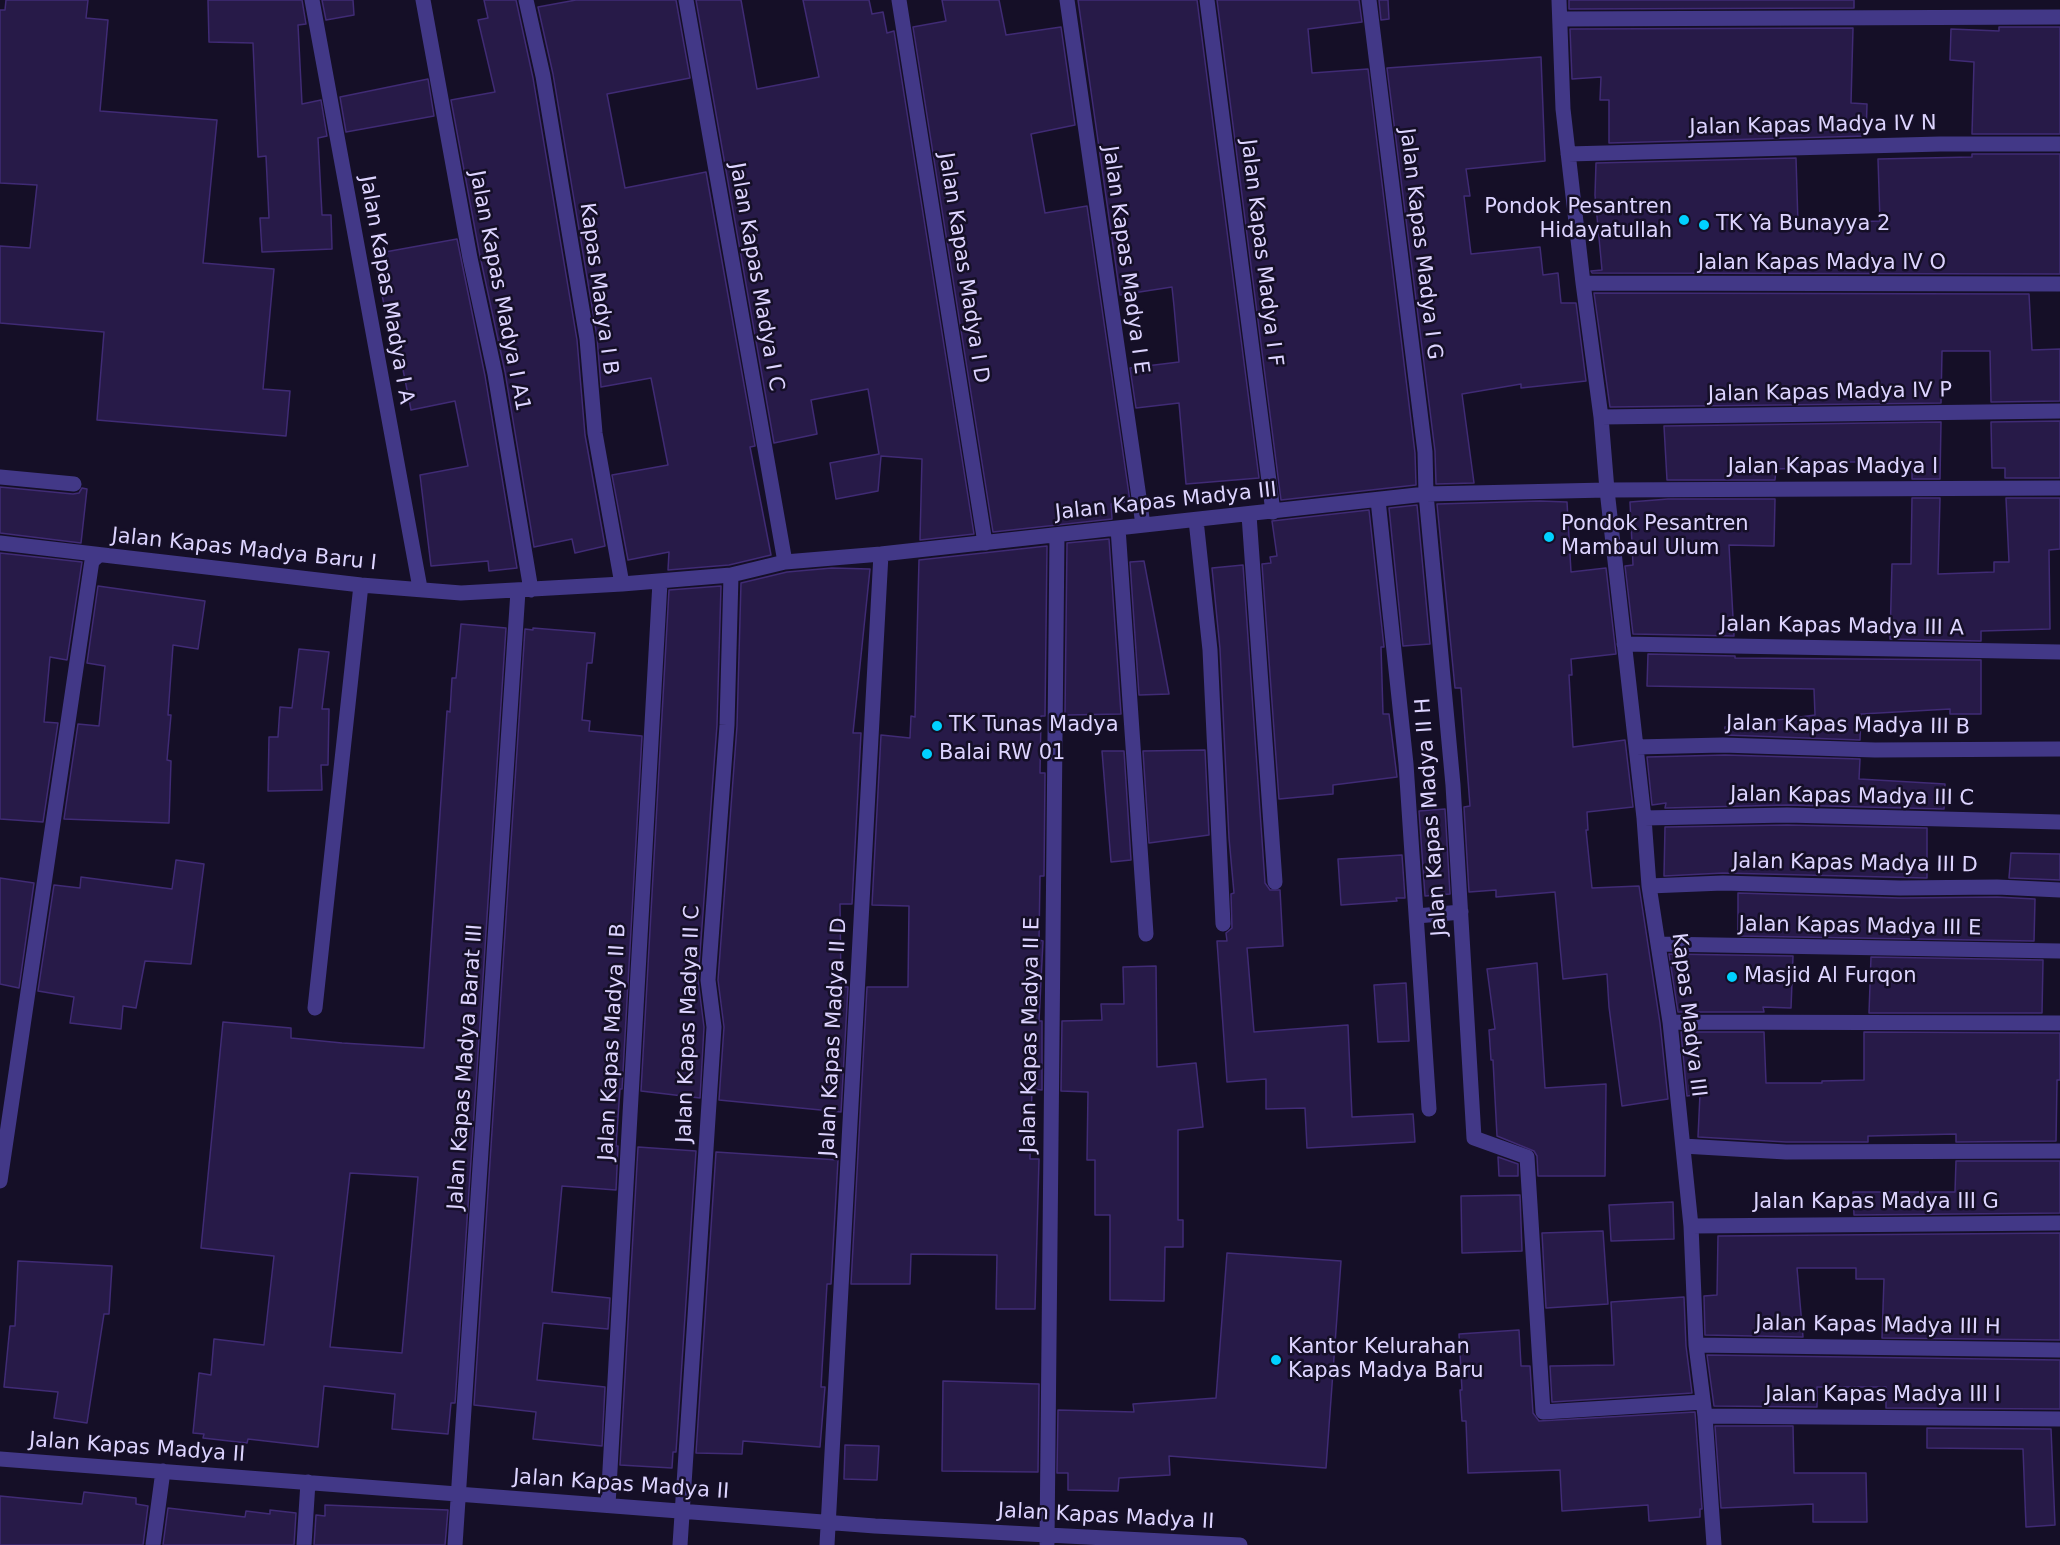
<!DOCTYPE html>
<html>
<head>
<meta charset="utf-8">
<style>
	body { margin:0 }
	canvas { display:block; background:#150f27 }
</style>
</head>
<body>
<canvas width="2060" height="1545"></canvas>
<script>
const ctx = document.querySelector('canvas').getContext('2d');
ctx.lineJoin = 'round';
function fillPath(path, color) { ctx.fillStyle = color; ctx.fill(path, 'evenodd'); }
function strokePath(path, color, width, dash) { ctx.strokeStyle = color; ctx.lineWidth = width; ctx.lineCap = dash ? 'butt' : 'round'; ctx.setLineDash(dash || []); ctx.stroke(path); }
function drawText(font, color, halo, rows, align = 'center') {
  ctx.font = font + ' "DejaVu Sans",sans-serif'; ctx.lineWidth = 5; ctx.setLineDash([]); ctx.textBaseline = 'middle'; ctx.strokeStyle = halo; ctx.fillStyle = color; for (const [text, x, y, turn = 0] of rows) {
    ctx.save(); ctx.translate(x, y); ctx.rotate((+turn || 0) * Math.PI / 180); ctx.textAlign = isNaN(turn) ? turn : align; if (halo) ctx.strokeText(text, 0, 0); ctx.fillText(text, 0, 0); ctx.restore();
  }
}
const building = new Path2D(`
	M6,0H88L86,18L108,20L100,111L217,120L203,263L274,269L263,389L290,391L286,436L97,420L104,332L0,323V246L30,248L37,185L0,183V10H5Z
	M208,0H302L306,24L298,25L302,104L321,100L327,136L318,138L322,215H331L332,249L262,252L260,218H269L266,156L258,157L253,43L209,42Z
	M322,0H353L354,15L326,20Z
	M484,0H516L533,78L577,340L585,435L605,546L575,553L572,539L534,547L505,372L480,256L451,100L495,92L478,20L488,18Z
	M576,0H676L690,78L607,94L625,188L706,172L755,446L750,447L771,555L729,565L668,570L669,552L628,560L612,475L668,465L651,378L601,387L597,337L553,74L538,7Z
	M696,0H741L757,89L819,77L803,0H869L872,14L883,12L887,33L894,31L974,534L920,540L922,459L881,456L878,491L836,499L830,463L879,454L868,389L811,400L817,434L774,443Z
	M942,0H999L1006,35L1061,27L1075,125L1031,134L1045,213L1087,206L1130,501L1111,504L1112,519L993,532L913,27L946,21Z
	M1078,0H1197L1259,478L1186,484L1179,403L1136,408L1130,368L1179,362L1174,306L1172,287L1120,295Z
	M1217,0H1359L1362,22L1308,29L1312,73L1368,69L1415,453L1416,485L1281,500Z
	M1379,0H1388L1389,19L1381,20Z
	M1569,0H1854V8L1569,9Z
	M1999,27H2060V134H1972L1974,62L1950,60L1951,29L1999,31Z
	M1853,28L1851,103L1867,104L1866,136L1609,143V100H1600L1601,77L1572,79L1570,29Z
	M1541,57L1545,161L1466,169L1470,196H1464L1471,254L1540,247L1543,275L1558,273L1561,303H1576L1586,381L1521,388V384L1462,394L1474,483L1436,484L1435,451L1387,68Z
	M428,79L434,116L346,132L340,97Z
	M1972,154H2060V274L1592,273L1591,271L1602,270L1595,195L1596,163L1796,158L1798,224L1880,221L1878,159L1972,157Z
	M457,239L485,376L517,568L489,571L488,561L431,566L420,475L468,466L455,401L411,410L391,309L385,310L374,254Z
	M1594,293L2029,294L2032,350L2060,349V401L1991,402L1990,351H1942L1941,403L1610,407Z
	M2060,421V478H2005V468H1992L1991,422Z
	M1941,422L1940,479H1912V469L1899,468V462H1835V467L1776,469L1775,480H1667L1664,426Z
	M0,487L73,494L79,493L82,488L87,489L81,543L0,533Z
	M1912,498H1940L1938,574L1994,572V562H2009L2006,498H2060V549L2049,550L2050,629L1981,631V641L1890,639L1892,564H1911Z
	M1775,499L1774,546L1729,545L1734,636L1633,634L1625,566L1633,565L1630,502L1668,499Z
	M1540,501L1567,502L1571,572L1606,568L1616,654L1571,659L1572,675H1569L1573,747L1625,740L1633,807L1587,812L1588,830H1586L1592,888L1639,886L1660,1023L1668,1099L1622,1106L1609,1007L1607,974L1563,979L1555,892L1496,897V890L1469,892L1464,807L1470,806L1461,688H1455L1437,504Z
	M1417,505L1430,644L1403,646L1389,508Z
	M1369,510L1384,647H1381L1383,714H1389L1397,777L1333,785V794L1279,799L1262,564L1271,563L1270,557L1277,556L1272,521Z
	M1109,539L1121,714L1065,715L1067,543Z
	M1047,546L1045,716H1041L1040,773H1045L1044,876H1040L1039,940L1043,941L1039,1021H1042V1090L1032,1089L1030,1159H1039L1035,1309H996L997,1255L911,1254L910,1284H851L867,987H908L909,906L872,905L881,735L910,738L911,716L915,717L919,560Z
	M0,553L82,562L67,660L50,657L44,722L58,723L43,822L0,819Z
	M1144,561L1169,694L1139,695L1130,562Z
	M1243,565L1265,883L1270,890H1280L1283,946L1247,948L1254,1032L1348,1025L1352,1117L1413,1114L1415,1142L1307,1148L1305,1108L1266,1109V1079L1227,1082L1217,941H1227L1226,933L1232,928L1231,894L1234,893L1229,838L1220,649L1212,568Z
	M832,568L870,569L853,733H861L852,904H840L841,987H848L841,1112L719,1100L724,1027L718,980L737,726L741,583L787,572Z
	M98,586L205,601L198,649L173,645L168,715H171L167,760L171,761L169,823L64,819L78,724L99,726L105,666L87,663Z
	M721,586L717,725L698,980L704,1027L700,1098L641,1091L669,590Z
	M461,624L506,628L455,1403H451L448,1434L392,1429L395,1394L324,1386L318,1447L248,1439L247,1443L203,1438L204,1434L193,1433L199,1373L211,1375L214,1339L264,1345L274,1256L201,1248L223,1022L291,1028V1038L342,1043L424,1048L447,711L450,712L452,678H456ZM350,1173L418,1177L402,1353L330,1347Z
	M533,628L595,633L592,663H587L582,720L590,721L589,731L642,736L622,1089H620L616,1146H618L616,1190L562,1186L552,1292L610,1298L608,1329L543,1323L537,1380L605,1387L602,1446L533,1439L536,1412L474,1405L525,629L533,630Z
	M299,649L329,652L322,709H329L328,765H321L322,790L268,791L269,737H278L280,707L292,708Z
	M1648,654L1735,656V658L1981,660V714H1950V709L1861,714L1860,740L1725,735V727L1815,715L1814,689L1647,686Z
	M1205,750L1209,835L1149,843L1143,751Z
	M1102,751H1124L1131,860L1111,862Z
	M1725,755L1860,759L1859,779L1945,784L1944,809L1787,805L1665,808L1666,803L1652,805L1647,757Z
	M1445,809L1450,894L1425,896L1419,811Z
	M1787,825L1927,828V878L1723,873L1664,876L1665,827Z
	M2011,853L2060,854V880L2009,878Z
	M1402,855L1405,898H1396L1397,901L1341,905L1338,859Z
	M176,860L204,864L191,964L145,961L136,1008L123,1006L121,1029L70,1023L74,997L38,991L54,885L80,888L81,877L172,889Z
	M0,878L34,883L19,988L0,984Z
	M1738,893L1900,898L1997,897L2035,899L2034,941L1738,936Z
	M1669,954L1793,956L1791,1008L1763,1007L1764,1012H1678Z
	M1871,957L2043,960L2042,1013H1869Z
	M1537,963L1545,1088L1606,1084L1605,1176H1538L1537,1156L1534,1151L1497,1136L1493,1060H1491L1489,1030L1495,1029L1487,969Z
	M1156,966L1157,1067L1196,1063L1203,1127L1178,1130V1220H1183V1247H1165L1164,1301L1110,1300V1215H1095V1160H1087L1088,1092L1061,1091L1062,1021L1102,1020L1101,1004H1124L1123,967Z
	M1406,983L1409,1041L1378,1042L1374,985Z
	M1681,1032H1764L1766,1083H1822V1081L1864,1080V1032L2060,1033V1080H2057L2056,1141L1956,1142V1134L1868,1136V1142H1786L1698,1137L1700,1094L1687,1096Z
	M638,1147L696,1151L676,1452H673L672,1468L620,1465Z
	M716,1152L838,1160L831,1284H827L821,1387H825L820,1447L743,1441L742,1454L696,1453Z
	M1498,1157L1518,1164V1176H1499Z
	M1956,1161H2060V1213L1854,1215L1853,1192H1955Z
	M1520,1195L1522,1251L1462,1253L1461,1196Z
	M1673,1202L1674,1239L1611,1241L1609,1205Z
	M1603,1231L1608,1304L1546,1308L1542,1233Z
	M2060,1233V1340L1882,1338L1884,1279H1856V1268H1797L1803,1337L1705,1335L1704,1296L1717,1295L1718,1236Z
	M1227,1253L1341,1261L1326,1468L1169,1456L1170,1475L1119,1478L1118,1491L1068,1490V1473H1057L1058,1410L1134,1412L1133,1404L1216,1398Z
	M18,1261L112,1266L109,1314H104L87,1423L54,1418L58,1392L4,1387L10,1326H15Z
	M1684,1297L1686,1346L1692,1393L1552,1402L1550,1366L1614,1365L1611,1302Z
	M1519,1330L1521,1366H1530L1533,1413L1539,1421L1695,1412L1702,1509H1700V1517L1649,1521L1648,1505L1562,1511L1560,1470L1468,1473L1466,1421H1462L1460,1390H1462L1459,1334Z
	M1707,1355L2060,1360V1409L1886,1408V1387H1817V1407L1714,1406Z
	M943,1381L1039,1384L1038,1472L942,1471Z
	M1715,1426H1793L1794,1473H1866L1867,1522H1813V1504L1721,1508Z
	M1927,1428L2051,1429L2055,1525L2026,1527L2023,1449L1927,1448Z
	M845,1445L879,1446L877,1480L844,1479Z
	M84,1492L136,1498V1504L148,1506L143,1545H0V1496L82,1504Z
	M325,1505L448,1510L445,1545H314L316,1515L325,1516Z
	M168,1508L245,1517L246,1511L270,1514V1510L296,1513L294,1545H163Z`);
const minor = new Path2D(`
	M312,0L420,588
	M423,0L470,258L495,374L531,590
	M526,0L543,76L587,339L595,433L622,584
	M686,0L785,562
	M899,0L985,543
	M1067,0L1143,525
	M1207,0L1273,512
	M1369,0L1425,452L1426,494L1453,785L1474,1138L1527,1157L1543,1412L1703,1402
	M1559,0L1563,109L1583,283L1601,417L1607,490L1644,818L1649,886L1670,1022L1691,1226L1696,1345L1705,1416L1714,1545
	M1561,19L2060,17
	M1568,154L1940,144H2060
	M1583,283L2060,284
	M1601,417L2060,411
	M0,477L74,484
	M1378,500L1406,764L1429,1109
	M1249,515L1275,882
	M1196,520L1210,650L1223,924
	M1118,528L1146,934
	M0,543L361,585L461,593L622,584L731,575L785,562L881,554L1426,494L1607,490L2060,488
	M1624,644L2060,652
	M1636,747L1723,745L1875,750L2060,749
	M1644,818L1787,815L2060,822
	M1649,886L1723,883L1900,888L1997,887L2060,890
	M1417,916L1461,912
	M1659,944L2060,951
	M315,1008L361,585
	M1670,1022L2060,1023
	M1683,1146L1786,1152L2060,1151
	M0,1181L91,567L92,561L99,555
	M1691,1226L2060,1223
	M1696,1345L2060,1350
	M1705,1416L2060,1419
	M0,1459L875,1526L1240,1545
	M608,1505L660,582
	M1047,1543L1057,535
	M153,1545L163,1471
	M304,1545L308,1482
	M455,1545L518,591
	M680,1545L714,1027L708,980L727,725L731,575
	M827,1545L881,554`);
const markers = [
	[1684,220,6,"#00d1ff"],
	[1704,225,6,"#00d1ff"],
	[1549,537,6,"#00d1ff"],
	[937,726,6,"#00d1ff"],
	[927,754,6,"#00d1ff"],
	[1732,977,6,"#00d1ff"],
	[1276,1360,6,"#00d1ff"]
];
const streetNames = [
	["Jalan Kapas Madya IV N",1813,126,-1],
	["Jalan Kapas Madya I G",1420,244,83],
	["Jalan Kapas Madya I F",1261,253,83],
	["Jalan Kapas Madya I E",1125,260,82],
	["Jalan Kapas Madya IV O",1822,264],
	["Jalan Kapas Madya I D",963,268,81],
	["Jalan Kapas Madya I C",756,277,80],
	["Kapas Madya I B",598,289,82],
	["Jalan Kapas Madya I A",386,290,80],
	["Jalan Kapas Madya I A1",499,291,79],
	["Jalan Kapas Madya IV P",1830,393,-1],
	["Jalan Kapas Madya I",1833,468],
	["Jalan Kapas Madya III",1166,502,-6],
	["Jalan Kapas Madya Baru I",244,550,6],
	["Jalan Kapas Madya III A",1842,627,1],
	["Jalan Kapas Madya III B",1848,726,1],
	["Jalan Kapas Madya III C",1852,797,1],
	["Jalan Kapas Madya II H",1432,817,-94],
	["Jalan Kapas Madya III D",1855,864,1],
	["Jalan Kapas Madya III E",1860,927,1],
	["Kapas Madya III",1688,1015,83],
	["Jalan Kapas Madya II C",689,1024,-88],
	["Jalan Kapas Madya II E",1031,1035,-89],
	["Jalan Kapas Madya II D",834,1037,-87],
	["Jalan Kapas Madya II B",613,1042,-87],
	["Jalan Kapas Madya Barat III",466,1067,-86],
	["Jalan Kapas Madya III G",1876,1203],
	["Jalan Kapas Madya III H",1878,1326,1],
	["Jalan Kapas Madya III I",1883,1396],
	["Jalan Kapas Madya II",137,1448,4],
	["Jalan Kapas Madya II",621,1485,4],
	["Jalan Kapas Madya II",1106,1517,3]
];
const poiNames = [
	["Pondok Pesantren",1672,208,"right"],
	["Hidayatullah",1672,232,"right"],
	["TK Ya Bunayya 2",1716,225],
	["Pondok Pesantren",1561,525],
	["Mambaul Ulum",1561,549],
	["TK Tunas Madya",949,726],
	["Balai RW 01",939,754],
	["Masjid Al Furqon",1744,977],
	["Kantor Kelurahan",1288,1348],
	["Kapas Madya Baru",1288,1372]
];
fillPath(building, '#271a48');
strokePath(building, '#402b75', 1.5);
strokePath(minor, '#423887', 15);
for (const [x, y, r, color] of markers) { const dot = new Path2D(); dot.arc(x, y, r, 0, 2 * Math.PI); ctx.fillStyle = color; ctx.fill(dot); strokePath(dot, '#150f27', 2); }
drawText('21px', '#ddd4ff', '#150f27', streetNames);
drawText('21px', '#ddd4ff', '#150f27', poiNames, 'left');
</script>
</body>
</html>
